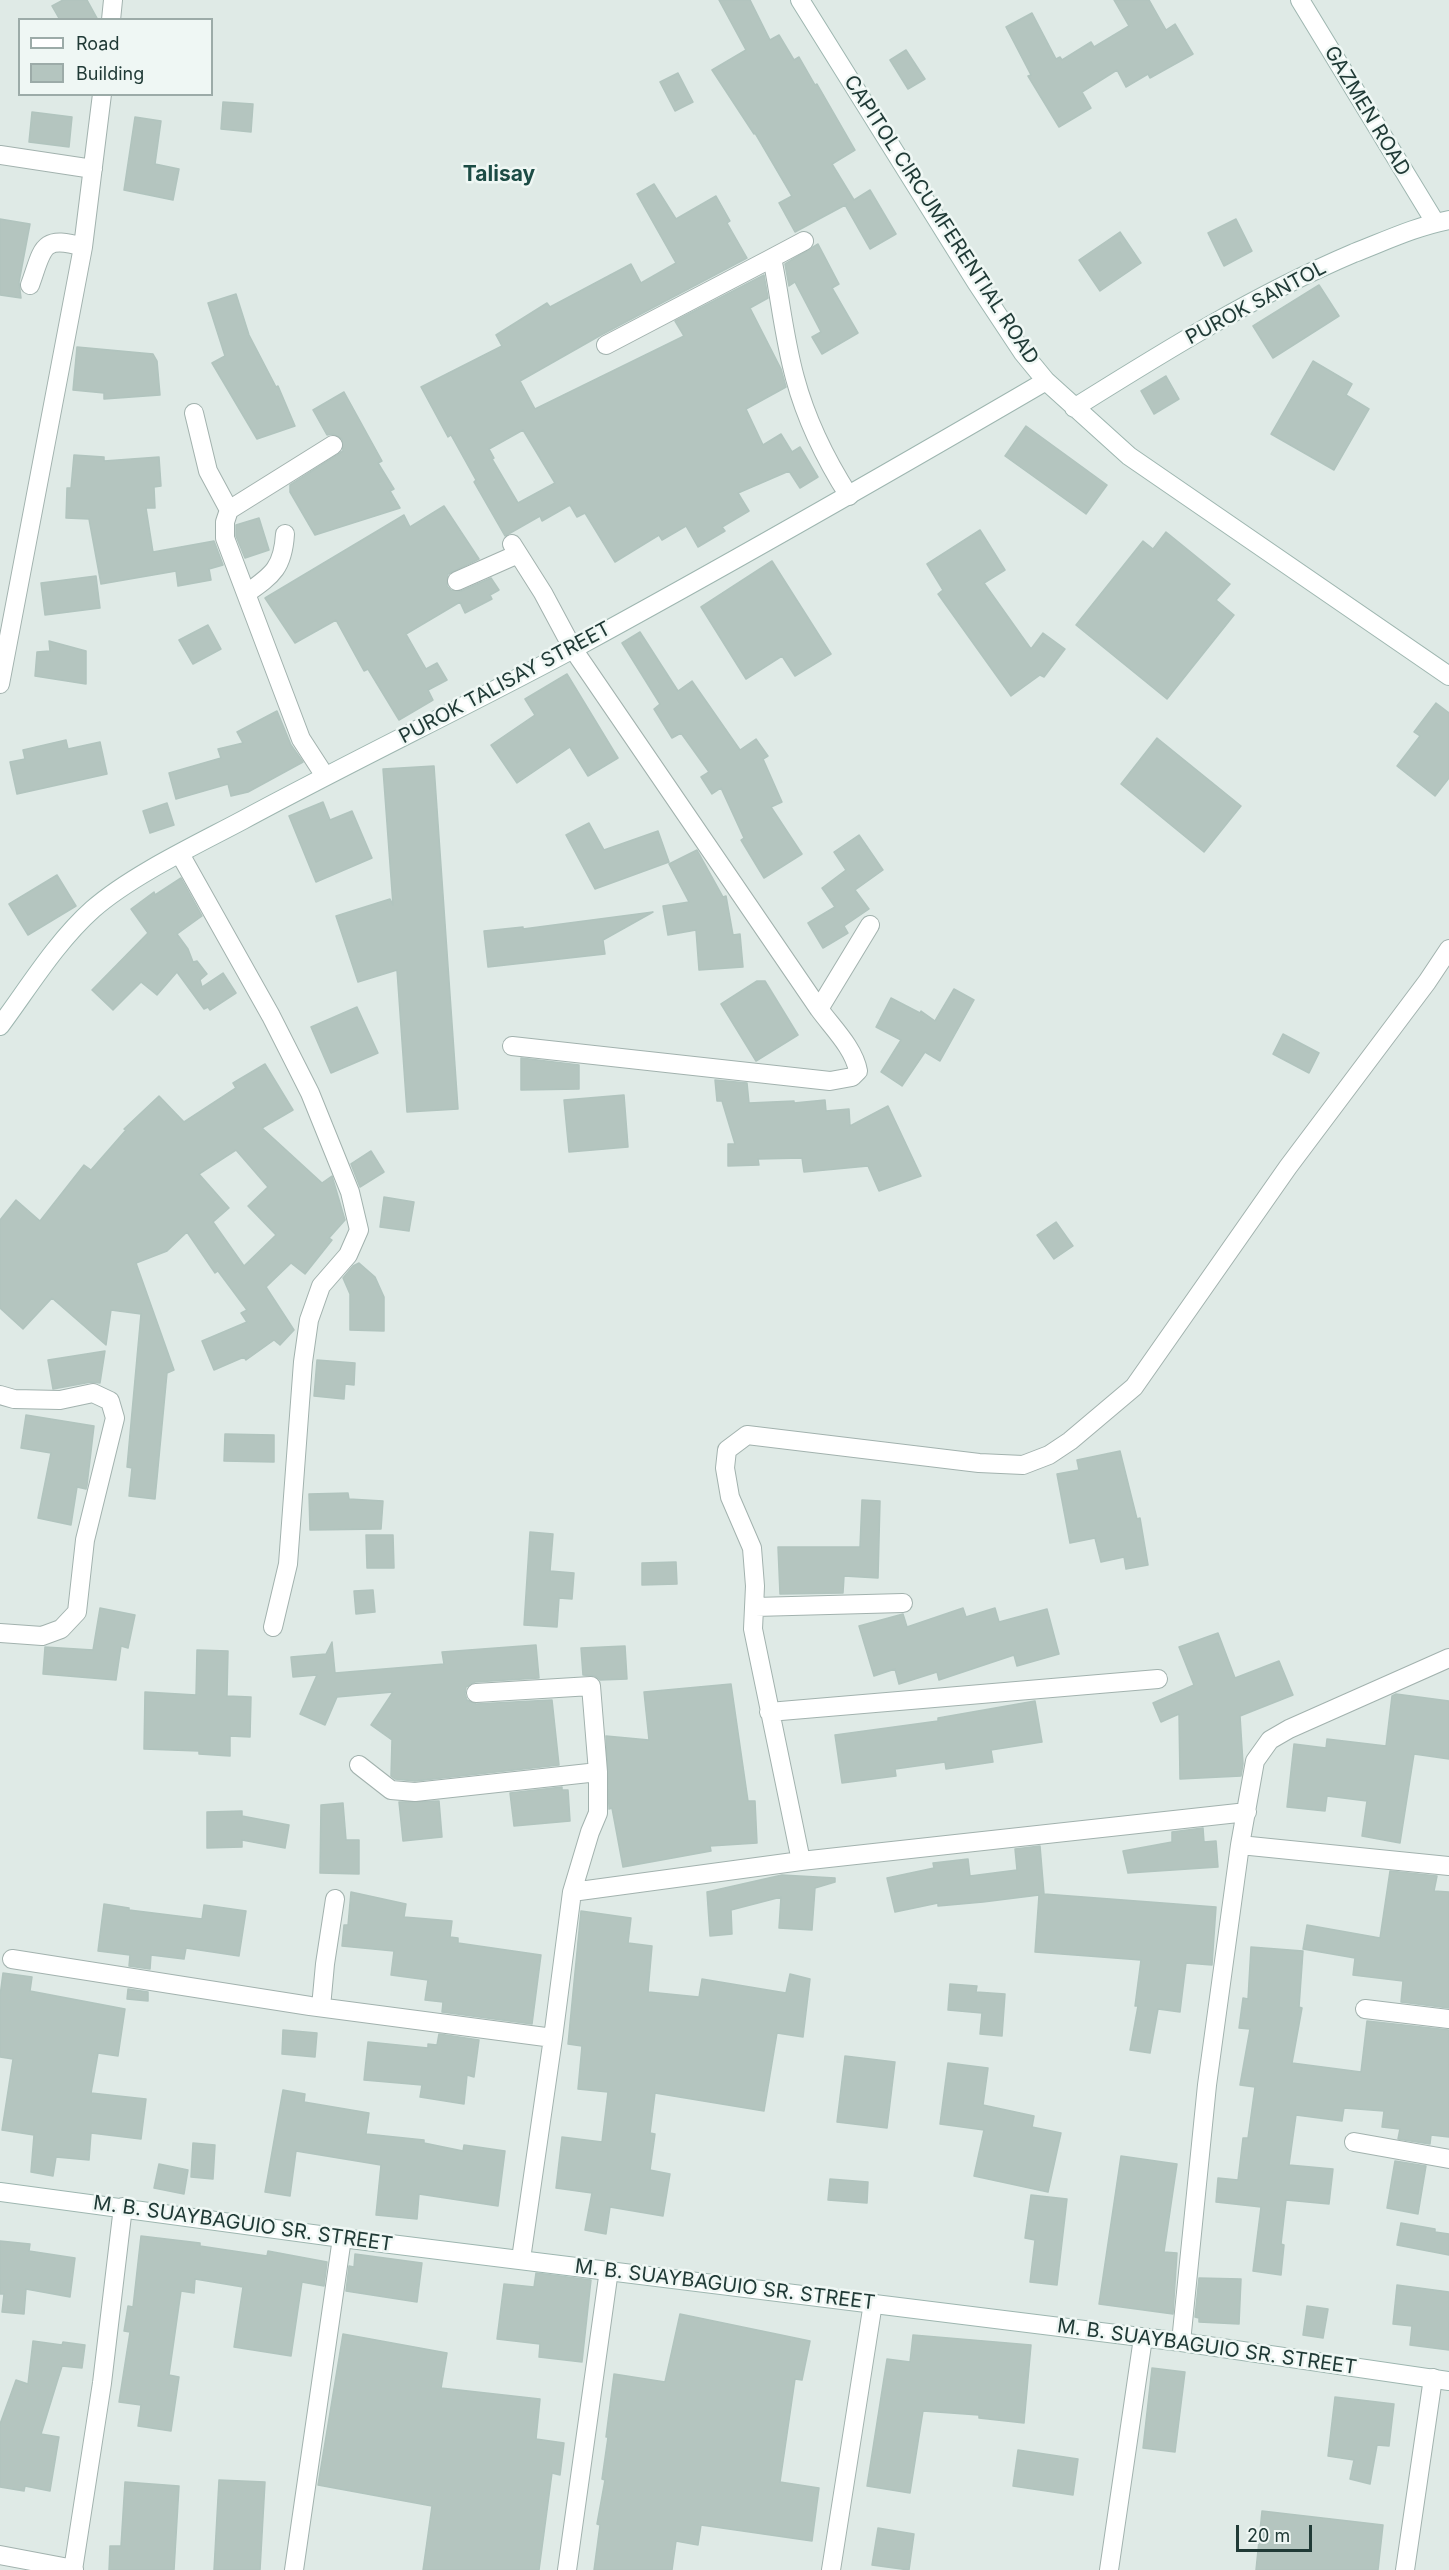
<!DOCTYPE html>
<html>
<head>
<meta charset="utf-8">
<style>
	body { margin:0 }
	#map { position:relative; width:1449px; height:2570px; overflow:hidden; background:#dfeae6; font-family:Inter,sans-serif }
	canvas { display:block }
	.legend { position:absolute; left:18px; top:18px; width:195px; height:78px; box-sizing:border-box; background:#eff7f4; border:2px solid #9caba8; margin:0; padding:8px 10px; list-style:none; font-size:18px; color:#203a36 }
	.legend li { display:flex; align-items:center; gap:12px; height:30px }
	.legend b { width:30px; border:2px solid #9caba8 }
	.scale { position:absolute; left:1236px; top:2525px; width:76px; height:27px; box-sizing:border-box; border:3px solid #203a36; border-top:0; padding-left:8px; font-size:18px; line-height:21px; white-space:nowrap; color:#203a36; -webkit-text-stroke:4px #eff7f4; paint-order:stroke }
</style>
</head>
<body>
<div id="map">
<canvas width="1449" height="2570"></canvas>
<ul class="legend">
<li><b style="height:8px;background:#fff"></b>Road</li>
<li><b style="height:16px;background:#b4c5bf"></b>Building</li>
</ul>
<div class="scale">20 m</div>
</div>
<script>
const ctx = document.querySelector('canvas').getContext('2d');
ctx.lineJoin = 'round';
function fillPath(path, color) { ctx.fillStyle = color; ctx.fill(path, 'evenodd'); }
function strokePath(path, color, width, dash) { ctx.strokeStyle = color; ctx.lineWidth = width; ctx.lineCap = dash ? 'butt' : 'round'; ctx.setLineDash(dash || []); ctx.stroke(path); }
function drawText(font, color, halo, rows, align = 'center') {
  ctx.font = font + ' Inter,sans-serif'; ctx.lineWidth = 5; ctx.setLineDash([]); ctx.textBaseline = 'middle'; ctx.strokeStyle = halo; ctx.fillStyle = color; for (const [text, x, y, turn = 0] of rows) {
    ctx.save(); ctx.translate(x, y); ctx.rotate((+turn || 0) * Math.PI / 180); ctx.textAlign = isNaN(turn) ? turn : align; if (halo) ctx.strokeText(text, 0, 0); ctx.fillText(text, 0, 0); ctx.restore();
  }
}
const building = new Path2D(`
	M63,0H87L98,20H60L52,6Z
	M719,0H750L770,40L779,35L794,60L799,57L815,85L817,84L855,150L832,164L854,200L870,190L896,234L870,249L845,205L847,204L795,232L779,203L792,196L755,133L754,134L712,70L746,50Z
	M1114,0H1149L1166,30L1175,24L1193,54L1150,78L1148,74L1126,87L1117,70L1082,92L1091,108L1059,127L1028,76L1031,75L1006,27L1032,13L1056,59L1060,57L1062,60L1091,42L1094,47L1129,26Z
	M906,50L925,79L908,89L890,60Z
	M678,73L693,102L675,111L660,82Z
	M223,102L253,104L251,132L221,129Z
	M32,112L72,117L69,147L29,142Z
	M135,117L161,121L155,164L179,169L173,200L124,190Z
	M654,184L676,219L716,196L730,221L727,223L747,258L601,335L520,381L535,409L684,336L675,321L764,275L768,298L750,308L781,369L786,387L746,409L763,445L781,434L792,452L800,447L818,477L800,488L789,471L738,493L749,511L722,527L725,531L698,547L686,526L662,540L659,535L615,562L585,513L577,517L570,505L542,521L540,516L505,536L474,482L476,480L451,435L448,437L421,387L502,346L496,335L547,303L550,307L631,264L641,283L676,263L637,194ZM523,430L555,483L518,503L492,459L494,458L489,449Z
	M0,219L30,224L19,282L21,298L0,295Z
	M1236,219L1252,251L1224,266L1208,233Z
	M1120,232L1141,263L1100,291L1079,260Z
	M818,244L839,284L832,288L858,333L822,354L812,337L821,332L795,282L789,286L785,264Z
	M1319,285L1339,316L1273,358L1253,326Z
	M236,294L249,335L276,387L278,386L295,426L257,439L212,363L225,356L208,303Z
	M77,347L153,354L157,361L160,395L104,399V393L73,390Z
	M1313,361L1352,384L1346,395L1369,409L1334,470L1271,434Z
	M1166,376L1179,399L1154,414L1141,391Z
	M344,392L382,461L378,463L394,489L390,491L400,508L315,535L290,492V485L343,451L342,439L333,434L327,435L313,410Z
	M1026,426L1107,485L1086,514L1005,456Z
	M74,455L104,457V461L159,457L161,486L154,487L155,508H146L153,552L214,541L223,565L209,569L211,580L178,586L176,571L101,584L89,519L66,518L67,488H71Z
	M444,506L479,559L448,574L447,586L451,590L461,591L491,578L499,590L490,595L492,599L465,613L460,602L406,634L426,669L437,663L447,680L428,690L433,700L399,720L368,669L364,671L336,620L295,643L265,598L404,515L410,527Z
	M259,518L269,550L245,558L236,536V525Z
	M980,530L1005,570L984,583L1031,649L1043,633L1065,649L1044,677L1040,675L1011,696L938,594L943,590L927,564Z
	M1166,532L1230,584L1216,600L1234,615L1167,699L1076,625L1143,541L1153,549Z
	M772,561L831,654L795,676L782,656L746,679L701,607Z
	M96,576L100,608L45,615L41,583Z
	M208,625L221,649L193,664L179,640Z
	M640,632L678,691L692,681L740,750L756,739L768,756L763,759L782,802L771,807L802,854L764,878L741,840L744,838L721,788L712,794L701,777L709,772L681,733L672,738L654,709L660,704L622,643Z
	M49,641L86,651V684L35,676L37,652L50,651Z
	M567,674L618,758L588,776L570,747L517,783L491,745L535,715L525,699Z
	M1436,703L1449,713V778L1435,796L1397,766L1420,736L1414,732Z
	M277,711L291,745L303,762L248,792L231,796L228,784L176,799L169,773L221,758L218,749L243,743L237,732Z
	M1157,738L1241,806L1204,852L1121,784Z
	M66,740L68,749L100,742L107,774L17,794L10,762L25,759L23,750Z
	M434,766L458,1109L407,1112L397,970L358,982L336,916L390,899L393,905L383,769Z
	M323,802L330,820L352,811L372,858L316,882L289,816Z
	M167,803L174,825L150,833L143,811Z
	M589,823L604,850L658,831L669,862L595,889L566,835Z
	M859,835L883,870L855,890L869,909L844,926L848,933L823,948L808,923L835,907L822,888L846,870L834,852Z
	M697,850L723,897L726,896L733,935L740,934L743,967L699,970L696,930L668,935L663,906L689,902L669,864Z
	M57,875L76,906L28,935L9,904Z
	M181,878L202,916L177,934L188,949L193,962L197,961L207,974L200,980L202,987L223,973L236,993L210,1010L208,1007L204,1009L177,972L157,995L141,982L113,1010L92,990L148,933L131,909L154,892L155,895Z
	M653,912L603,940L605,954L488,967L484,931L523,927V929Z
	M757,981H765L798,1035L756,1061L721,1004Z
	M954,989L974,1000L940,1061L925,1052L902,1086L881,1072L901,1040L876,1027L891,998L920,1013L921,1011L935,1021Z
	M357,1007L378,1053L331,1073L311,1027Z
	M1283,1034L1319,1053L1309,1073L1273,1054Z
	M521,1058L579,1065V1089L521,1090Z
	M265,1064L293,1110L262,1128L322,1183L332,1176L345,1220L329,1238L332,1240L305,1274L291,1263L266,1287L294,1330L280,1345L274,1340L246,1360L244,1357L214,1370L202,1341L247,1322L241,1313L247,1310L218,1271L215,1273L187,1232L167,1251L136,1263L174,1370L167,1373L155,1499L129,1496L132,1468L127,1467L141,1314L111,1310L106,1345L52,1298L23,1329L0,1308V1220L16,1200L40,1221L84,1165L91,1170L126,1130L124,1129L159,1096L184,1122L236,1088L233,1083ZM236,1150L268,1187L248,1206L276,1235L244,1266L213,1222L229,1208L199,1174Z
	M715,1080L747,1083L749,1103L794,1101V1103L825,1100L826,1111L849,1109L850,1126L888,1106L921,1176L879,1191L868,1166L804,1172L802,1158L758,1159L759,1165L728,1166V1144H735L722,1101H717Z
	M624,1095L628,1147L569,1152L564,1100Z
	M371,1151L384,1172L360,1187L351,1164Z
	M384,1197L414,1202L409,1231L380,1227Z
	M1056,1222L1073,1246L1054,1259L1037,1235Z
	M359,1263L375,1277L384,1297V1331L350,1330V1294L343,1278L353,1266Z
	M105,1351L100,1383L91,1382L53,1389L48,1360Z
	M317,1360L355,1363L354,1385L345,1384L344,1399L314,1396Z
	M26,1415L94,1426L87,1485L86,1489L77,1487L71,1525L38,1518L51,1453L21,1448Z
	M225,1434L274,1435V1462L224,1461Z
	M1120,1451L1137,1519L1140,1518L1148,1565L1126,1569L1124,1557L1101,1562L1095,1538L1070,1543L1057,1474L1079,1470L1077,1460Z
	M348,1493L349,1499L383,1501L381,1529L310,1530L309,1494Z
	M862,1500L880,1501L878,1578L844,1576L843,1593L780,1594L778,1547H860Z
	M530,1532L553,1534L550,1571L574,1573L572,1599L559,1598L557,1627L524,1625Z
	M366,1535H393L394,1568H367Z
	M676,1562L677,1584L642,1585V1563Z
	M373,1590L375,1612L356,1614L354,1591Z
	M100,1608L135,1615L128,1648L121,1646L116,1680L43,1674L45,1647L93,1650Z
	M963,1608L966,1617L995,1608L999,1622L1047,1609L1059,1654L1017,1666L1014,1655L939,1680L937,1672L899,1684L895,1669L874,1676L859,1626L903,1614L907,1627Z
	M1218,1633L1235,1678L1279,1661L1293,1695L1240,1716L1243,1764L1241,1776L1180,1779L1179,1714L1161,1722L1153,1703L1194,1685L1179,1647Z
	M332,1642L335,1673L444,1664L442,1652L536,1645L539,1678L475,1682L466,1687L465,1694L467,1700L476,1704L552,1700L559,1765L415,1781L395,1779L391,1776L392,1740L371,1725L393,1692L337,1697L325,1725L300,1714L317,1675L293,1677L291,1657L326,1654Z
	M625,1646L627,1679L600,1680L595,1676L583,1675L581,1648Z
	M197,1650L228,1651L227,1696L251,1697L250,1737L230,1736V1756L199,1754V1751L144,1749L145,1692L196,1695Z
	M731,1684L748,1801H755L757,1843L710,1846L711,1851L623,1867L612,1808L609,1809L606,1736L649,1740L644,1692Z
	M1396,1694L1449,1701V1759L1414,1754L1400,1843L1362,1836L1367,1801L1327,1796L1325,1811L1287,1807L1294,1744L1326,1748L1327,1739L1386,1746L1392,1696Z
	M1035,1701L1042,1742L991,1750L993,1762L946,1769L945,1762L895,1769L896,1776L842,1783L835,1735L938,1721V1718Z
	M562,1787V1790H568L570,1821L514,1826L510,1793Z
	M439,1801L442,1837L403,1841L399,1802Z
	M343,1803L346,1840H359V1874L320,1873L321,1805Z
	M242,1811V1816L289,1825L285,1848L242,1840V1847L207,1848V1812Z
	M1203,1828L1204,1842L1216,1841L1218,1867L1128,1873L1123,1851L1172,1842V1832Z
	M1040,1846L1044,1894L1216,1907L1212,1965L1186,1963L1180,2012L1158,2009L1150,2053L1130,2050L1138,2006H1135L1141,1960L1035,1952L1039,1895L983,1902L938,1906V1903L895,1912L887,1878L934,1868L933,1863L968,1859L970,1876L1017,1870L1015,1849Z
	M1390,1871L1437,1876L1434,1891L1449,1892V2008L1401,2002L1403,1981L1353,1975L1355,1958L1303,1949L1307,1925L1380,1938Z
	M782,1875L835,1878V1882L815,1888L812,1930L779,1928L781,1897L731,1910L732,1934L710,1936L707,1892Z
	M351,1892L406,1904L404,1917L452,1921L450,1937L458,1938V1943L541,1955L532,2024L442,2012L443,2002L425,2000L428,1980L391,1975L394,1951L342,1946L344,1925H348Z
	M104,1904L129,1908V1910L202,1919L204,1905L246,1911L239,1956L186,1948L184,1959L151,1955L150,1969L129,1966L130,1955L98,1951Z
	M581,1911L631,1918L628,1943L652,1946L648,1992L699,1997L702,1979L786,1993L790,1974L810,1979L803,2037L777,2033L764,2111L655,2093L650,2133L655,2134L650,2170L670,2174L663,2216L610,2207L606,2234L585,2230L592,2193L556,2188L562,2137L602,2142L608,2092L578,2089L582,2046L568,2044Z
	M1251,1947L1303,1951L1299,2007L1302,2008L1292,2063L1361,2072L1367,2021L1449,2030V2137L1431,2135L1430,2144L1398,2139L1400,2129L1382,2127L1384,2111L1344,2108L1342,2121L1296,2115L1289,2165L1333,2169L1329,2204L1286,2200L1281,2244L1284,2245L1281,2275L1253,2271L1261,2207L1216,2202L1218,2178L1238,2180L1243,2138H1248L1255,2087L1240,2085L1250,2029L1239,2028L1243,1998L1248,1999Z
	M3,1973L32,1977L30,1991L125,2009L118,2056L98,2053L91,2093L146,2099L141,2139L91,2133L89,2160L56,2157L53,2176L31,2172L34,2135L2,2130L13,2059L0,2057V1996Z
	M950,1984L977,1986L976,1992L1005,1994L1002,2036L980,2034L982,2013L948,2010Z
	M128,1989L148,1992V2001L127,1999Z
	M283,2030L317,2033L315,2057L282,2054Z
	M439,2034L479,2040L474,2077L467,2075L464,2104L420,2097L422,2085L364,2080L368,2042L428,2048V2044L437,2045Z
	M845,2056L895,2062L887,2128L837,2122Z
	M948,2063L988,2068L983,2105L1034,2116L1032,2127L1061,2133L1048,2192L974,2176L984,2130L940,2124Z
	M283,2090L305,2094L304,2102L369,2113L366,2134L424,2140V2143L463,2151L464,2145L505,2151L498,2206L419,2194L417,2219L376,2215L381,2165L296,2151L290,2196L265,2192Z
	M193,2143L215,2145L213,2179L191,2177Z
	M1121,2156L1177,2164L1164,2252L1177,2253L1173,2314L1099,2304Z
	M1395,2161L1426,2166L1418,2214L1387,2208Z
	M159,2164L188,2170L184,2194L154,2188Z
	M830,2179L868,2182L867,2203L828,2200Z
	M1031,2195L1067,2199L1057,2285L1030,2282L1035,2240L1025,2238Z
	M1401,2223L1435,2229V2232L1449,2234V2255L1397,2245Z
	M141,2236L200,2243V2246L267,2256L268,2251L327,2262L324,2286L302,2282L291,2356L234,2347L243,2287L195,2279L194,2293L181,2291L169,2375L179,2377L171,2431L138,2426L141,2405L119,2402L130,2332L124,2331L128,2306L133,2307Z
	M0,2241L30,2244L29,2251L75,2258L70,2297L26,2289L24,2314L2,2312L4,2294H0Z
	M355,2254L422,2263L417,2302L346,2291L349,2266L354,2267Z
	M536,2273L591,2280L582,2362L539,2357L540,2344L497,2339L504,2284L534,2287Z
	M1199,2278L1241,2279L1239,2324L1199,2322V2318L1195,2317Z
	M1397,2285L1449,2292V2350L1410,2345L1412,2326L1393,2324Z
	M1307,2306L1328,2309L1323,2338L1303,2335Z
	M680,2314L810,2341L802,2380L795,2379L780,2482L819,2488L812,2541L701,2525L698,2545L676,2541L672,2570H594L600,2525L597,2524L605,2480L602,2479L608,2437H606L614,2374L665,2382Z
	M343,2334L447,2353L441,2388L540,2399L536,2439L564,2443L560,2475L552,2473L539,2570H423L432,2506L318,2485Z
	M913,2335L1031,2345L1024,2423L979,2418V2415L923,2411L910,2493L867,2486L887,2359L910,2362Z
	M33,2341L62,2345L63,2342L85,2345L82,2368L62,2366L41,2434L59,2437L50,2491L25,2486L24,2491L0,2487V2424L16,2380L28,2384Z
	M1152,2368L1185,2372L1175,2452L1143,2448Z
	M1335,2397L1394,2404L1389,2446L1377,2445L1370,2484L1350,2479L1354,2460L1328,2456Z
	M1018,2450L1078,2459L1073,2495L1013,2486Z
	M219,2480L265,2482L260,2570H214Z
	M125,2482L179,2486L174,2570H109L110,2546H121Z
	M1262,2511L1383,2525L1378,2570H1256Z
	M878,2528L914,2534L909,2570L872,2565Z`);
const street = new Path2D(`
	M111,20L113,0
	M0,155L93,169
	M804,241L772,258L774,268C781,305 785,342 795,378C806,419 826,460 849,496
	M30,285C43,250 40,234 83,247
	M606,345L772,258
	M194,413L208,471L229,510
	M512,544L543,593L573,649L819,1009C832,1027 854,1048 858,1071L852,1077L830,1081L512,1046
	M457,581L518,554
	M247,593C273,575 283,567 285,534
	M0,684L83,247L102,94
	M325,776L301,739L225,538V522L229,510L333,445
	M180,854L271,1016L310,1093L350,1192L359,1230L348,1255L321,1286L309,1320L303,1362L288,1564L273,1627
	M819,1009L870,925
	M0,1395L14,1399L60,1400L93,1393L110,1401L115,1418L85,1540L77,1612L61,1629L42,1636L0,1633
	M755,1607L903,1603
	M476,1693L591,1686L598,1772V1813L590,1832L572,1892L553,2038L521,2259
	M769,1712L1158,1679
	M359,1765L391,1790L415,1792L598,1772
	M1240,1845L1449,1866
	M801,1861L753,1629L755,1586L752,1548L730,1497L725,1468L727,1450L747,1435L979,1463L1023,1465L1049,1455L1070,1441L1134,1387L1288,1167L1427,982L1449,949
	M572,1892L801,1861L1247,1812
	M12,1959L310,2006L553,2038
	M321,2007L325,1964L335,1899
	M1365,2009L1449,2019
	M1354,2142L1449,2159
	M1181,2342L1207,2085L1240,1845L1255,1761L1270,1740L1289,1729L1449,1658
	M0,2555L74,2569
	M73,2570L102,2383L123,2207
	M294,2570L342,2238
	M567,2570L609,2270
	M831,2570L873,2303
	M1109,2570L1143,2338
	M1405,2570L1433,2378`);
const secondary = new Path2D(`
	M800,0L976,282L1023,353L1046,381L1129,456L1449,676
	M1300,0L1435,222
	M1074,408C1165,351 1255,295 1354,253C1385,241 1417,226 1449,220
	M0,1026C29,987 56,942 93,909C132,875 196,845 243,820C352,761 465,707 575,648C733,562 890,472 1046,381
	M0,2192L342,2238L1181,2342L1449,2381`);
const streetNames = [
	["GAZMEN ROAD",1367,111,59],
	["CAPITOL CIRCUMFERENTIAL ROAD",941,220,57],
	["PUROK SANTOL",1256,303,-28],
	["PUROK TALISAY STREET",505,683,-28],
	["M. B. SUAYBAGUIO SR. STREET",243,2224,8],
	["M. B. SUAYBAGUIO SR. STREET",725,2285,7],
	["M. B. SUAYBAGUIO SR. STREET",1207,2347,8]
];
const neighbourhoodNames = [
	["Talisay",499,175]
];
fillPath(building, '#b4c5bf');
strokePath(building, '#b1c4be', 1.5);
strokePath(street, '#a2b2ae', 20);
strokePath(secondary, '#9eb6b0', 20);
strokePath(street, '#fff', 18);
strokePath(secondary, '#fff', 18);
drawText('20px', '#203a36', '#eff7f4', streetNames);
drawText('bold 21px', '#1c4c45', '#eff7f4', neighbourhoodNames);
</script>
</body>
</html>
